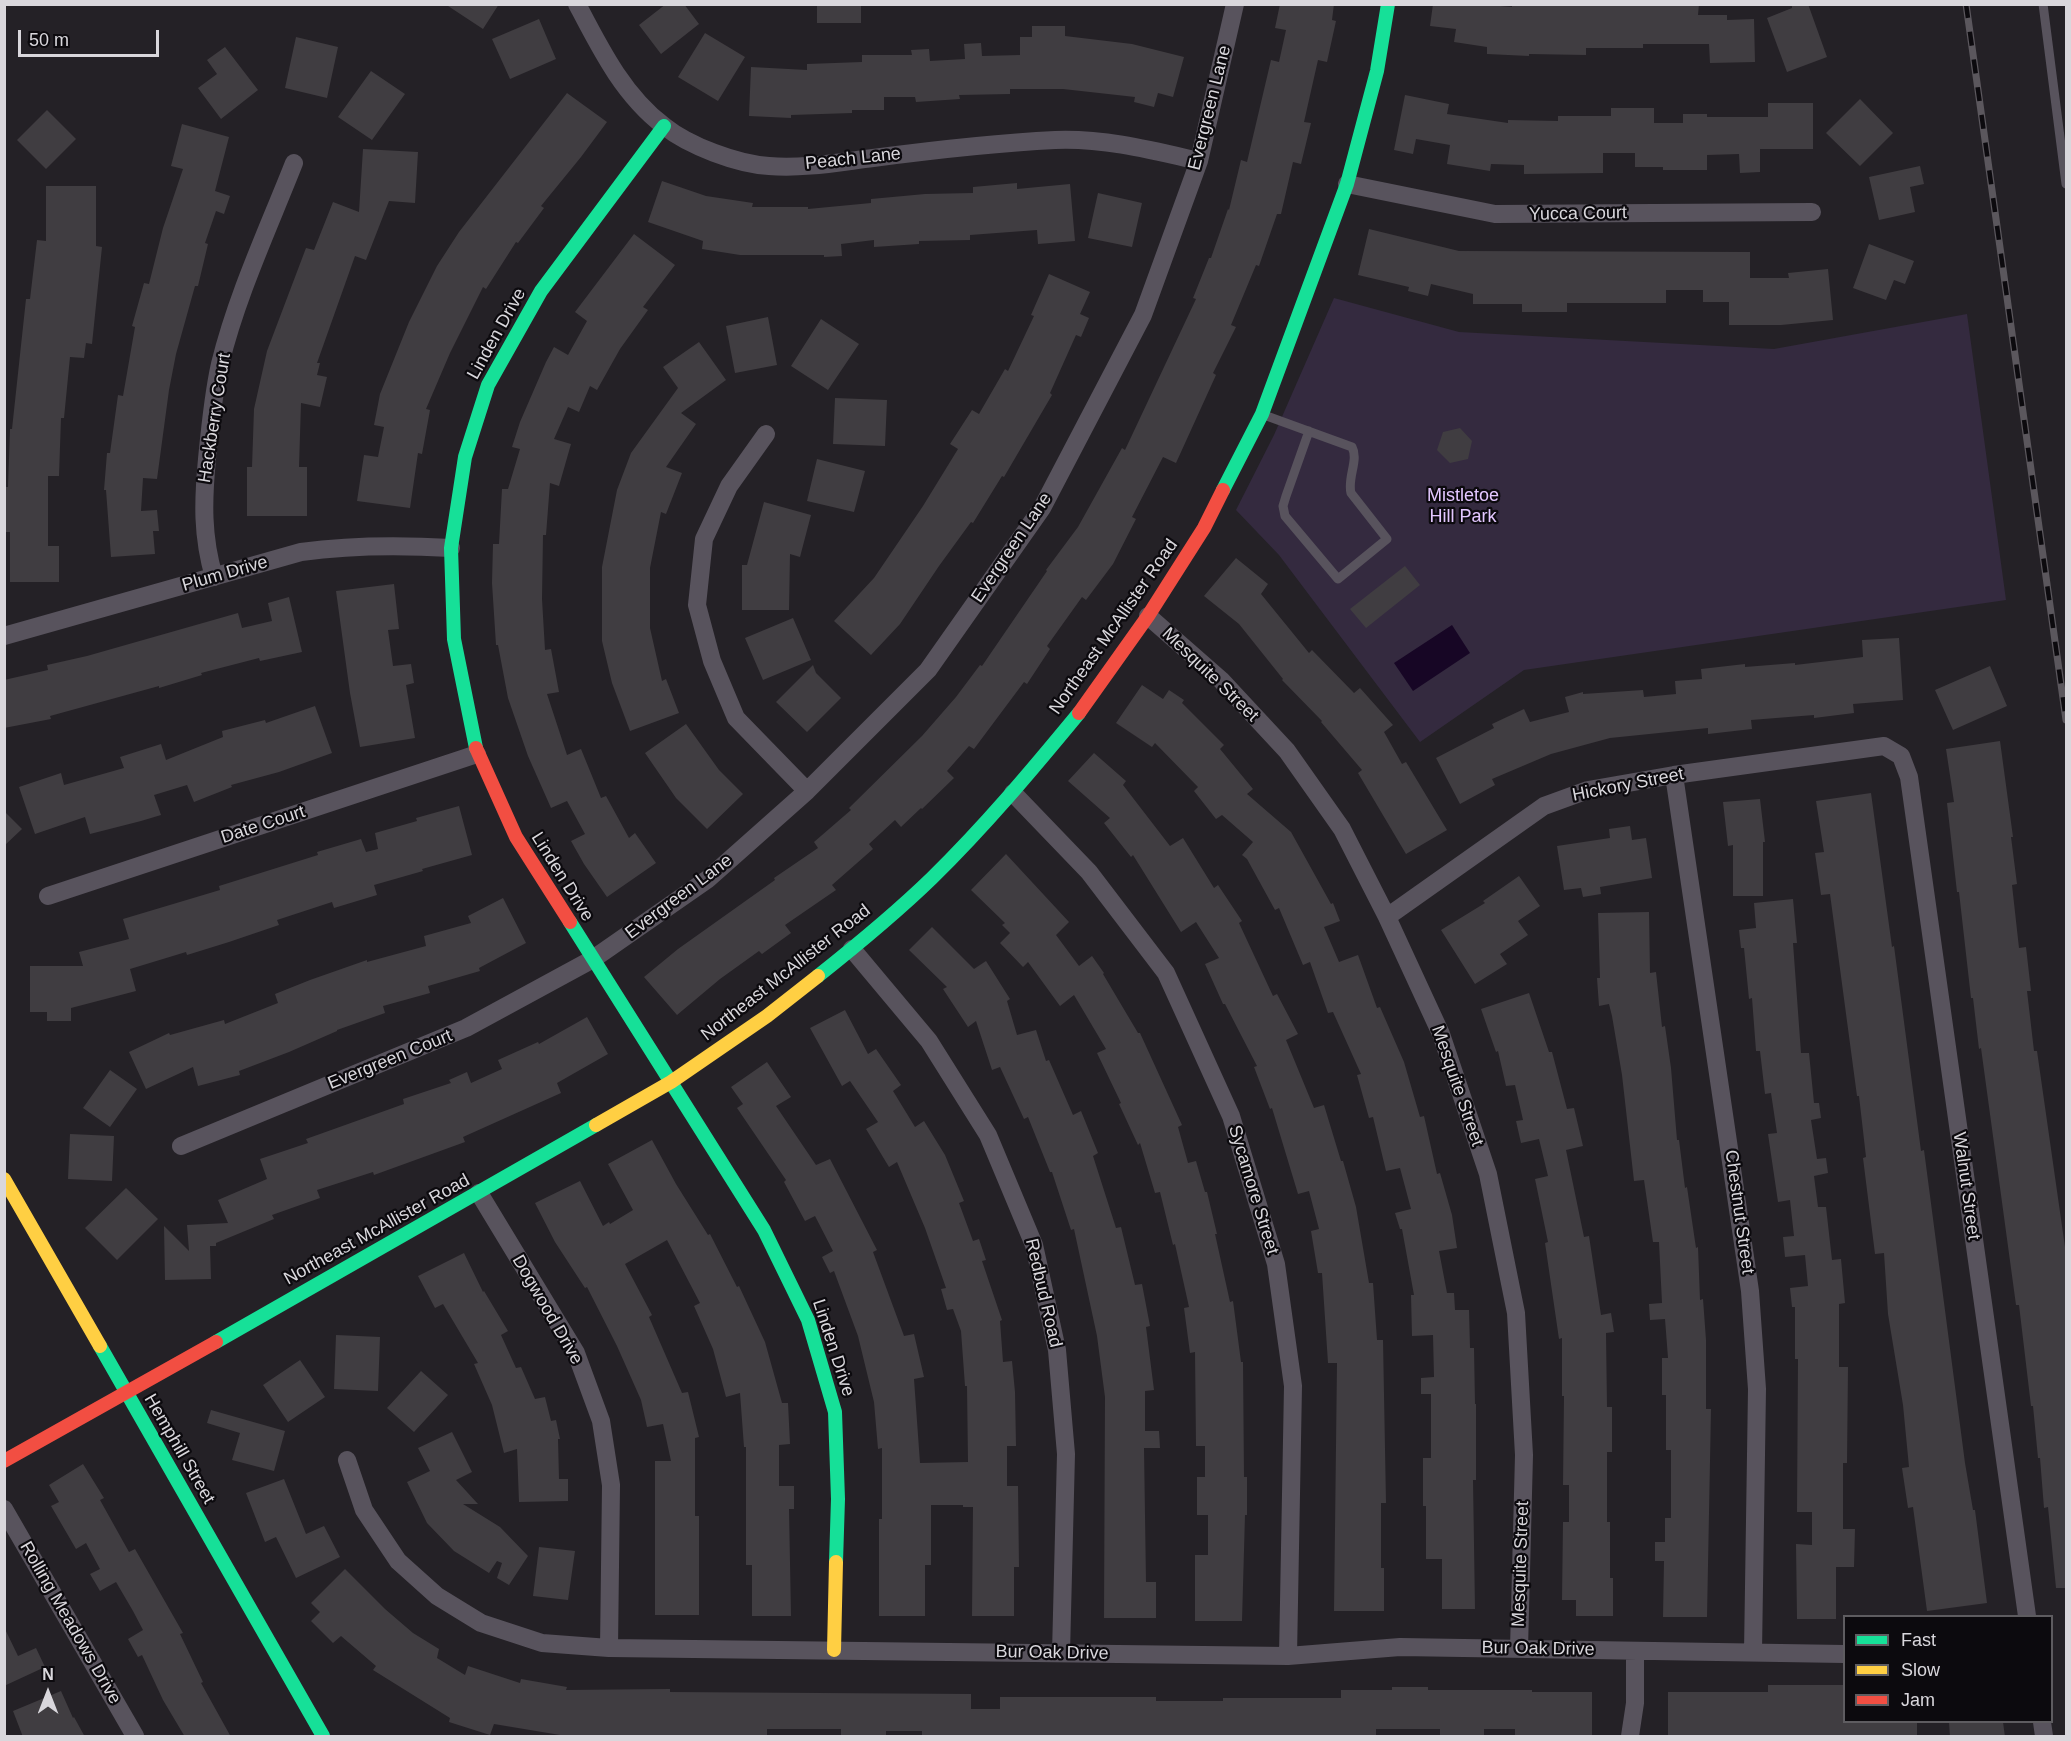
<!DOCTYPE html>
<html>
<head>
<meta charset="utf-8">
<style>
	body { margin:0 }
	#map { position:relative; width:2071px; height:1741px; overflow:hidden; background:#242126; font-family:Helvetica,sans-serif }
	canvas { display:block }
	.frame { position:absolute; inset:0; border:6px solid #d9d7dc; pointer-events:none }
	.legend { position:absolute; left:1843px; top:1615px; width:210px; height:108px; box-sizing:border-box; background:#0c0a0e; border:2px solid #5e5c60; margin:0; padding:8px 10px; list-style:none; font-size:18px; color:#d9d7dc }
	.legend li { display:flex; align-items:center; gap:12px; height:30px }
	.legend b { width:30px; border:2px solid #5e5c60 }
	.north { position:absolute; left:18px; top:1663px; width:60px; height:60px; -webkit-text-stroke:4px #0c0a0e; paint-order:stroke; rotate:0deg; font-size:16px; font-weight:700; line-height:24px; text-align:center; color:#d9d7dc }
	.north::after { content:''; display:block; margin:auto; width:21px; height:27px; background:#d9d7dc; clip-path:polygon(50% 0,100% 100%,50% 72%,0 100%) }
	.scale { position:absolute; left:18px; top:30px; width:141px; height:27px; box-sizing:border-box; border:3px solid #d9d7dc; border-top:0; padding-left:8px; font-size:18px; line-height:21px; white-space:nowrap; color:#d9d7dc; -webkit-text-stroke:4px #0c0a0e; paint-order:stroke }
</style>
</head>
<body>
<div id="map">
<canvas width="2071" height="1741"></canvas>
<div class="frame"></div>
<ul class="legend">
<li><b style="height:8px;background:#16e098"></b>Fast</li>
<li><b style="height:8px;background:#ffcf43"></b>Slow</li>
<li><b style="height:8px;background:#f24e42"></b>Jam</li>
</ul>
<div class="north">N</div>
<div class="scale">50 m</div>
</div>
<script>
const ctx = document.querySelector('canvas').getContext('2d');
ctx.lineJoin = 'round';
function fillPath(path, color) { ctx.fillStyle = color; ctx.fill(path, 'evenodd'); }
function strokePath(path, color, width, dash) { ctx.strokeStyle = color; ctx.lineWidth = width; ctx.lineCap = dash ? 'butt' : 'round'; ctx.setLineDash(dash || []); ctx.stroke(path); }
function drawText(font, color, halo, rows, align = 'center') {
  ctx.font = font + ' Helvetica,sans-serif'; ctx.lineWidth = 4.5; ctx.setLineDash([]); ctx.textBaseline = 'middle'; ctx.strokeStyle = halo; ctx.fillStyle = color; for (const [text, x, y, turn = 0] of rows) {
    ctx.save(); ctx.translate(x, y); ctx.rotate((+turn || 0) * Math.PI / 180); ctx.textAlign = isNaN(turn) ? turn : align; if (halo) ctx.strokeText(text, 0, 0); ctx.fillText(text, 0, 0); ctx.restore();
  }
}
const green = new Path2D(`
	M1334,298L1459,332L1774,349L1967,314L2006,600L1524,670L1420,742L1279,555L1236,510L1274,435Z`);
const water = new Path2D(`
	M1452,625L1470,653L1413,691L1394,663Z`);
const building = new Path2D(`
	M445,4H499L483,29Z
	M666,4H684L699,24L661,54L639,25Z
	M817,4H861V23H817Z
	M1280,4H1334L1332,20L1336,21L1327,62L1318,60L1304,122L1311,123L1301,164L1293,162L1281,214H1277L1259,266L1256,265L1231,325L1236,327L1213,373L1216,375L1176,463L1163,457L1132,517L1136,519L1113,564L1086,600L1082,597L1047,646L1050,649L1027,684L1024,682L974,749L969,746L947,771L954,778L922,809L921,808L901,827L895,820L869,844L873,849L832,885L836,890L785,925L791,933L762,954L759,951L720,979L677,1015L644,977L678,949L775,880L774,878L818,848L814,842L851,810L849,808L922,736L956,697L980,665L982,666L1047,571L1046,570L1078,527L1122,448L1125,450L1196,299L1193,298L1209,258H1211L1228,209L1229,210L1241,160L1247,162L1271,60L1279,62L1286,30L1275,28Z
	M1433,4H1477L1512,7V4H1699L1698,15H1727V20L1754,19L1755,62L1710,63L1709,44H1643V48H1586V55L1529,54V56L1487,54V47L1454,42L1456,29L1430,26Z
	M1792,4H1808L1827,57L1787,72L1767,18L1792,8Z
	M539,19L556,59L510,79L492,39Z
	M1032,26H1065V36L1132,44L1184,57L1173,97L1158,93L1154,107L1134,102L1135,97L1063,89H1010V94L959,95L960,99L916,102L915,97H884V110H852V113L791,115V118L749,116L751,67L807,70V64L862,62V55H912L911,50L929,49L930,61L965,59L964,44L981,43L982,56L1020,55V37H1032Z
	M705,33L745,57L718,101L678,77Z
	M296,37L338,47L327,98L285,88Z
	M225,47L258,90L221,119L198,88L217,74L207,60Z
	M371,71L405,94L372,140L338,117Z
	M567,93L607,122L581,157L541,206L544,208L518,243L516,242L486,289L483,287L450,353L426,409L430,410L422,454L418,453L410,508L357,501L364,455L378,457L384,427L374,425L380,394L409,322L437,266L459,232Z
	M1405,95L1449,104L1447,114L1508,123V120L1558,121V116H1611V108H1654V123H1683V114H1707V117H1768V103H1813V149H1760V172L1740,173L1739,154L1707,155V170H1663V167H1635V153H1603V173L1524,174V165L1491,164L1490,171L1447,164L1450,145L1416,139L1413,154L1394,150Z
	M1860,99L1893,133L1860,166L1826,133Z
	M47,110L76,139L46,169L17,140Z
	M182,124L229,137L215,191L230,196L224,214L216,211L205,243L208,244L198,286H195L176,354L169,390L157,479L143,478L141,511L157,510L159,531H153L155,554L111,557L106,490H104L107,453H110L118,395L123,396L135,327L132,326L144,283L149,284L163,228L183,169L171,166Z
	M363,149L418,152L415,203L389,201L366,260L355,256L317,363H320L317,375L327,377L320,407L301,403L299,467H307V516H247V467H252L254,409L267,351L306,248L314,250L333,202L359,212Z
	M1920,166L1924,184L1910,187L1915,212L1879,220L1869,177Z
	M662,181L706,196L753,203L752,207H808V209L871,203V199L925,194L973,193V187L1017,183V189L1070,184L1075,241L1038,244L1037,230L970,235V240L919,241V244L874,247V240L841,244L842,256L824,257V255H740L702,249L703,241L648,222Z
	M46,186H96V246L102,247L92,344L86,343L84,358L70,357L64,418H61L59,476H48V546H59V582H10V532H5V487H8L10,429H12L26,299H30L37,240L46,241Z
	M1098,193L1142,203L1132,247L1088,238Z
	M1369,229L1459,251L1750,252V278H1789L1788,273L1828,269L1833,320L1781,325H1729V302H1703V290H1666V303H1567V312H1522V304H1473V294L1431,284L1428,296L1408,291L1409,287L1358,275Z
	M634,234L675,265L643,307L648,310L620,349L597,390L590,386L579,412L568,407L554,439L571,444L559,486L550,483L546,535H543L542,599L545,650L551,649L559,692L547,694L567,755L581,749L601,798L606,796L629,838L635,833L656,863L607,897L584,864L571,841L585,834L567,801L551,808L528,756L508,698L498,645H496L492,583L493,544H499L502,489H508L520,449L512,447L520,422L546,362L554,347L568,355L587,321L575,312Z
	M1869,244L1914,261L1905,284L1894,280L1886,300L1853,288Z
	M1049,274L1090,292L1080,314L1089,318L1081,337L1076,335L1050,393L1052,395L1004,477L1002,476L973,523L971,522L939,566L900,624L871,655L834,621L874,578L923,506L958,449L950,444L972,410L979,414L1005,369L1008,371L1034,316L1031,315Z
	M768,317L777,365L735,373L726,326Z
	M821,319L859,344L828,390L791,366Z
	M699,342L726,380L681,413L696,424L666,467L682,473L666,514L661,512L650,568V628L662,681L666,679L679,713L630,731L612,683L602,641V567L617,490L631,453L678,388L663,367Z
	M835,398L887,400L885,446L833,444Z
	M1460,428L1472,441L1468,459L1450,463L1437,450L1443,432Z
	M817,459L865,471L854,512L807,501Z
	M764,502L811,515L800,557L790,554L789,610H742V565H747Z
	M1236,558L1268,584L1261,594L1309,653L1312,650L1354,693L1360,688L1393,725L1384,732L1402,764L1406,762L1447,830L1406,854L1358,773L1362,770L1321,722L1322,721L1282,680L1283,679L1239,624L1204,596Z
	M1405,566L1420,585L1366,628L1350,609Z
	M394,584L399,629L388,630L393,666L411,664L414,683L406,685L415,738L360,747L350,693L336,591Z
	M289,597L302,652L260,661L259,658L201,673L202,675L159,688V686L50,716L51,719L4,728V680L48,670L47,665L87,656L238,613L242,628L272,621L268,603Z
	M793,618L811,660L763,680L745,638Z
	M1899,638L1903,700L1853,704L1854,713L1814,718V715L1751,720L1752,729L1708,734V728L1610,738L1551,754L1492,779L1495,785L1460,804L1436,758L1494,728L1492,724L1524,709L1530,722L1569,712L1565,697L1583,692V694L1643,690L1644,697L1676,694L1675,681L1702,679L1701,669L1745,664V667L1795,663V665L1863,657L1862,640Z
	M813,665L816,673L841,698L807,732L776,702Z
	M1990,666L2007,706L1953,730L1935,690Z
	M1142,685L1163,699L1169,690L1184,700L1182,703L1224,745L1220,749L1253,789L1247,794L1291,832L1331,904L1333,903L1340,921L1324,927L1339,962L1358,955L1377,1008L1380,1007L1404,1062L1420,1117L1424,1116L1437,1174L1440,1173L1452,1215L1457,1248L1439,1251L1447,1293H1454L1455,1310H1469L1470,1348H1474L1475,1404H1476V1480H1473L1475,1609H1442V1559H1426V1506H1423V1458H1431V1394H1421V1378L1434,1377L1433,1335L1412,1336L1411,1295H1414L1402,1229H1400L1395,1213L1411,1209L1400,1168L1386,1171L1373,1117L1369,1118L1357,1075L1361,1074L1333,1012L1328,1013L1310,962L1303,965L1279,908L1275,910L1247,859L1242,855L1253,842L1222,815L1216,819L1194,791L1198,787L1155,743L1152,747L1116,723Z
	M315,706L332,753L279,772L231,785L232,787L194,802L187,785L154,795L161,815L141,821L90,834L85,817L35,834L19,787L61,773L64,785L124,768L120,757L161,744L166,760L223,737L222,731L265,720L266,723Z
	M686,724L719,770L743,794L707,829L676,798L645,753Z
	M2000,741L2013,837H2011L2017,884L2012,885L2019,948L2026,947L2031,991H2027L2034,1051H2037L2067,1261V1588H2056L2048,1507L2044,1508L2040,1458H2038L2033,1406H2031L2019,1305H2016L1981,1048L1979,1049L1973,998H1971L1959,892H1957L1947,803L1954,802L1946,749Z
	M1094,753L1126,781L1123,785L1170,846L1183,838L1214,888L1218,885L1242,921L1239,923L1273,996L1277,994L1298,1034L1286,1040L1314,1108L1324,1105L1341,1161H1343L1356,1207L1369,1283H1373L1377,1340H1383L1386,1503H1381V1568H1384V1611H1334L1337,1363H1328L1322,1273H1318L1311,1231L1319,1229L1309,1191L1298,1194L1272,1108L1270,1109L1254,1067L1257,1066L1225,1004H1223L1205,964L1219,958L1196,922L1181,932L1133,855L1131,857L1104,823L1110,818L1068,781Z
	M1871,793L1892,947L1894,946L1921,1151L1924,1150L1965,1463L1973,1510H1975L1987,1603L1927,1611L1913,1507L1908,1508L1902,1468L1909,1467L1903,1405L1888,1314L1884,1253L1875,1254L1863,1158L1866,1157L1859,1096H1857L1830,894L1821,895L1815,853L1824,852L1816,801Z
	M1760,799L1765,842H1763V896H1733V845L1728,846L1723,802Z
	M459,806L472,855L422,869L423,871L374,885L377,895L334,908L332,902L277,920L279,925L229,942L187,955L186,952L130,969L136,991L71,1008V1021H47V1012H30V966H83L79,952L129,939L123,919L220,890L219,886L318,855L317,852L361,839L366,852L378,849L375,833L417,821L416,818Z
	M4,811L22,829L4,846Z
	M1630,826L1632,840L1646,838L1652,878L1600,887L1601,894L1583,897L1581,888L1564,890L1557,846L1610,838L1609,829Z
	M1006,854L1069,922L1056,935L1079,966L1092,956L1104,973L1103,974L1138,1033H1140L1182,1125L1178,1127L1188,1163L1196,1161L1205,1192H1207L1217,1234H1215L1230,1302L1233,1301L1241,1362H1243L1244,1477H1247V1515H1245L1242,1621H1195V1555H1208V1515H1197V1477H1205V1446H1196L1195,1352L1190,1353L1184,1308L1189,1307L1175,1244L1173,1245L1160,1192L1155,1193L1140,1143L1138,1145L1119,1104L1121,1103L1097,1053L1106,1049L1074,995L1060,1006L1028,962L1023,967L1000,943L1010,933L1002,925L1005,923L971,890Z
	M1519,876L1540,906L1518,921L1528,935L1500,954L1507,964L1475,984L1441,930L1485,903L1483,901Z
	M503,898L526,943L479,968L480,971L428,986L430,993L383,1006L385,1013L337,1030V1031L289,1052L239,1071L240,1075L198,1086L193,1067L146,1089L129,1052L169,1033L170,1035L224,1020L225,1024L278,1003L275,994L310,980L367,960V962L426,946L424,936L471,923L468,916Z
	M1793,899L1797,943H1793L1801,1053H1809L1814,1103H1819L1821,1118L1811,1120L1817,1159L1826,1158L1828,1173L1814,1176L1818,1207H1826L1832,1260L1841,1259L1845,1303L1839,1304V1367H1848L1847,1463H1843V1529H1855L1854,1567H1836V1619H1797L1796,1544L1812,1545V1512H1797L1798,1359H1795V1307H1792L1790,1288L1808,1286L1805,1255L1785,1257L1783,1237L1794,1236L1790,1200L1778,1202L1768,1134L1777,1133L1771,1093L1765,1094L1760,1051H1756L1752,998L1749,999L1744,948H1741L1739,930L1756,928L1754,903Z
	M1649,912L1650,973L1656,972L1662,1027L1665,1026L1671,1068L1677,1140H1679L1685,1188L1687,1187L1696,1248L1698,1247L1700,1300L1703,1299L1706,1340V1409H1711L1707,1617H1663L1664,1561H1655V1542H1665V1518H1671V1450H1666V1395H1662V1358H1668L1665,1319L1650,1320L1649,1304L1662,1303L1659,1242H1653L1644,1180L1634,1181L1622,1075L1612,1016L1609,1004L1599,1006L1597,978H1600L1598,913Z
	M932,927L974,969L986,961L1010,999L1007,1001L1017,1035L1036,1030L1046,1061L1049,1060L1073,1115L1081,1111L1098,1153L1093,1156L1116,1228L1121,1227L1135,1285L1142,1284L1150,1326L1146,1327L1154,1390L1145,1391V1431H1159L1160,1448H1144L1146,1582H1156V1618H1104L1105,1397L1097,1336L1074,1229L1071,1230L1052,1172H1050L1028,1117L1024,1119L1000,1067L992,1070L976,1021L968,1027L943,989L947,987L909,950Z
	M1529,993L1549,1052H1552L1567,1109L1574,1108L1583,1146L1566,1150L1584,1237L1589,1236L1601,1315L1611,1313L1614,1332L1606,1333L1607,1407H1612V1452H1607V1522H1610V1578H1613V1616H1576V1600H1562L1563,1522H1569V1485H1563L1564,1396H1562V1338L1559,1339L1545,1243L1548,1242L1535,1179L1548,1176L1539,1139L1521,1143L1516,1121L1523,1120L1515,1085L1506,1086L1498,1051L1496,1052L1481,1009Z
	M845,1010L868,1054L876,1049L901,1085L893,1091L915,1127L924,1121L945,1155L964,1201L959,1203L973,1241L979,1239L986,1260L982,1261L1002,1320L1000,1321L1003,1362L1012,1361L1015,1392L1016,1446H1007V1486H1018L1019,1567H1014V1616H972L973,1507H963V1505H931V1565H925V1616H879V1519H882V1448L878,1449L874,1402L858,1336L834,1271L830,1273L822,1257L833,1251L815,1216L805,1221L784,1182L786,1180L737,1108L743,1104L731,1087L767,1062L791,1097L776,1106L816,1165L830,1159L877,1250L873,1252L904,1336L914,1334L924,1377L914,1379L920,1463L968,1462L967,1386H965L961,1331L953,1309L947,1310L941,1289L946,1288L925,1228L897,1162L889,1167L866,1129L878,1122L850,1081L842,1086L810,1028Z
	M587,1017L608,1054L557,1083L561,1093L463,1137L465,1142L374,1175L373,1172L317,1190L320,1198L272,1215L274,1219L216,1243V1246H210L211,1279L165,1280L164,1226L189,1251L187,1225L228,1223L218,1200L267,1179L260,1159L308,1143L306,1139L404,1104L403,1099L451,1083L449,1080L467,1072L471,1083L502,1069L498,1060L538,1042L539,1044Z
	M110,1070L137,1089L110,1127L83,1108Z
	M70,1134L114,1136L112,1181L68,1179Z
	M652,1140L676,1184L708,1235L710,1234L737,1287L739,1286L765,1342L782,1403H788L790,1444L779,1445V1486H794V1509H789L791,1616H752V1565H746V1447H744L740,1393L726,1397L713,1349L694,1306L700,1303L667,1240L625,1264L652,1315L649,1317L682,1393L688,1392L699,1437L695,1438V1516H699V1615H655V1461H671L663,1424L647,1427L641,1400L617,1346L587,1287L585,1288L555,1242L535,1203L580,1181L603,1226L609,1222L610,1224L633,1210L608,1164Z
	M126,1188L158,1219L117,1260L85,1228Z
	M464,1253L483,1292L484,1291L508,1331L501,1335L516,1368L521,1367L535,1399L545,1397L551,1421L556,1420L560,1439H558L559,1479H568V1501L519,1502L517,1449L504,1453L492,1405L474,1364L478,1363L443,1304L435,1308L418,1276Z
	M336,1335L380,1337L378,1391L334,1389Z
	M300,1360L325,1397L288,1422L263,1385Z
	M421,1371L448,1395L414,1432L387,1408Z
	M211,1410L285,1431L274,1471L232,1460L240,1433L207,1423Z
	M452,1432L472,1472L456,1480L478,1504H463L500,1527L528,1556L509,1585L497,1578L502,1563L497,1561L489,1573L454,1551L427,1523L407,1482L430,1471L418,1448Z
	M83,1464L104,1498L100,1500L129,1552L135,1549L183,1633L180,1634L203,1682L201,1683L231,1737H185L163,1700L142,1655L138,1657L128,1639L143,1630L133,1611L116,1582L100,1591L90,1574L100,1569L86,1543L76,1549L51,1506L59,1502L49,1485Z
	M284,1479L306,1534L324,1526L340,1557L296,1578L276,1537L265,1542L246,1493Z
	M539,1547L575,1551L568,1600L533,1596Z
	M345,1569L385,1609L413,1633L439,1649L437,1658L465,1675L468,1666L520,1683L521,1679L567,1687L566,1690L670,1689V1692L971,1694V1709H1000V1697H1156V1701H1223V1698H1341V1690H1392V1687H1428V1690H1532V1692H1592V1735L1515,1737V1729H1484V1737H1440V1729H1376V1737H922V1731H886V1735H841V1729H767V1737H572L494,1724L490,1735L449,1722L450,1718L373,1670L376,1666L341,1636L333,1643L311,1621L320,1612L311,1603Z
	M4,1627L18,1656L36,1648L45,1667L4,1686Z
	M1768,1685H1845V1722H1917V1737H1668V1692H1768Z
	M61,1691L73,1718L74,1717L85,1737H23L13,1711Z
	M1949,1722H2003L2005,1737H1950Z`);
const lane = new Path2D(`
	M2043,4L2066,184
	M1264,415L1352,447C1359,460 1347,478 1351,493L1387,539L1338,579L1285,516L1283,506L1286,496L1309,431`);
const street = new Path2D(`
	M577,4C600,48 623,95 664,126C689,146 737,164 769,166C803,169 840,162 873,158C934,150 994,143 1055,140C1104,138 1151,150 1199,161
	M1347,184L1495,214L1812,212
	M766,434L729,486L704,539L697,605L712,661L736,718L807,791
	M214,577C202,536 203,501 207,459C210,428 213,395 220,364C237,295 268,229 294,163
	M1148,616L1221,680L1287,751L1342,829L1387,917L1441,1034L1488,1174L1516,1313L1524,1455L1519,1649
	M4,636L301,552C352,545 400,545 451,548
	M1674,775L1750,1291L1757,1389L1753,1652
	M1013,793L1089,872L1166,973L1231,1116L1276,1264L1293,1386L1288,1656
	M48,896L477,754
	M1387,917L1544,806L1588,790L1674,775L1884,746L1901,756L1909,777L2027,1616
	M852,949L929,1041L988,1135L1034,1245L1057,1350L1066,1454L1061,1653
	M181,1146L466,1028L593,959L708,879L807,791L928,670L1042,508L1143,315L1199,161L1235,4
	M479,1193L576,1353L601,1421L611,1485L609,1648
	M347,1460L364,1510L398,1561L437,1596L481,1623L542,1643L609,1648L1288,1656L1400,1647L1844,1654
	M4,1509L135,1736
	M2042,1722L2044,1736
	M1630,1736L1635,1703V1651`);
const fast = new Path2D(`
	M1223,490L1262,414L1347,184L1377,71L1388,4
	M476,748L454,639L451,548L465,457L488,385L541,291L664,126
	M570,922L764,1230L808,1320L835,1412L838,1499L836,1562
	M818,976C857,945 896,913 932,878C985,826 1032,770 1079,713
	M216,1342L596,1125
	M100,1346L323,1736`);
const slow = new Path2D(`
	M596,1125L671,1082L767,1016L818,976
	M4,1179L100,1346
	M834,1650L836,1562`);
const jam = new Path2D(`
	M1079,713L1148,616L1204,528L1223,490
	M476,748L516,837L570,922
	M4,1461L216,1342`);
const rail = new Path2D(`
	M1966,4L2066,720`);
const streetNames = [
	["Evergreen Lane",1210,108,-76],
	["Peach Lane",853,159,-6],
	["Yucca Court",1578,214,-1],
	["Linden Drive",497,334,-61],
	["Hackberry Court",215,418,-81],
	["Evergreen Lane",1012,548,-56],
	["Plum Drive",225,574,-16],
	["Northeast McAllister Road",1114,627,-55],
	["Mesquite Street",1210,675,44],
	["Hickory Street",1628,785,-11],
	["Date Court",263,825,-18],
	["Linden Drive",562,877,58],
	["Evergreen Lane",679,897,-37],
	["Northeast McAllister Road",786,973,-38],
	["Evergreen Court",390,1060,-22],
	["Mesquite Street",1457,1086,71],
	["Walnut Street",1966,1186,82],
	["Sycamore Street",1253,1190,73],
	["Chestnut Street",1739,1212,82],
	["Northeast McAllister Road",377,1230,-29],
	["Redbud Road",1043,1293,77],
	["Dogwood Drive",547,1310,60],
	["Linden Drive",833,1348,72],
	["Hemphill Street",179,1449,60],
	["Mesquite Street",1521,1564,-88],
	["Rolling Meadows Drive",70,1623,60],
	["Bur Oak Drive",1538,1649,1],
	["Bur Oak Drive",1052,1653,1]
];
const parkNames = [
	["Mistletoe",1463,496],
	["Hill Park",1463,517]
];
fillPath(green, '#342a3f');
fillPath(water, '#170625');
fillPath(building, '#403d41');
strokePath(lane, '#58535d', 9);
strokePath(street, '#58535d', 18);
strokePath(fast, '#16e098', 14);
strokePath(slow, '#ffcf43', 14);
strokePath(jam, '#f24e42', 14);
strokePath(rail, '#5b575d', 7);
strokePath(rail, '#0c0a0e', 4.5, [14]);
drawText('18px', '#d9d7dc', '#0c0a0e', streetNames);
drawText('18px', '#e3c7ff', '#0c0a0e', parkNames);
</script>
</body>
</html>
